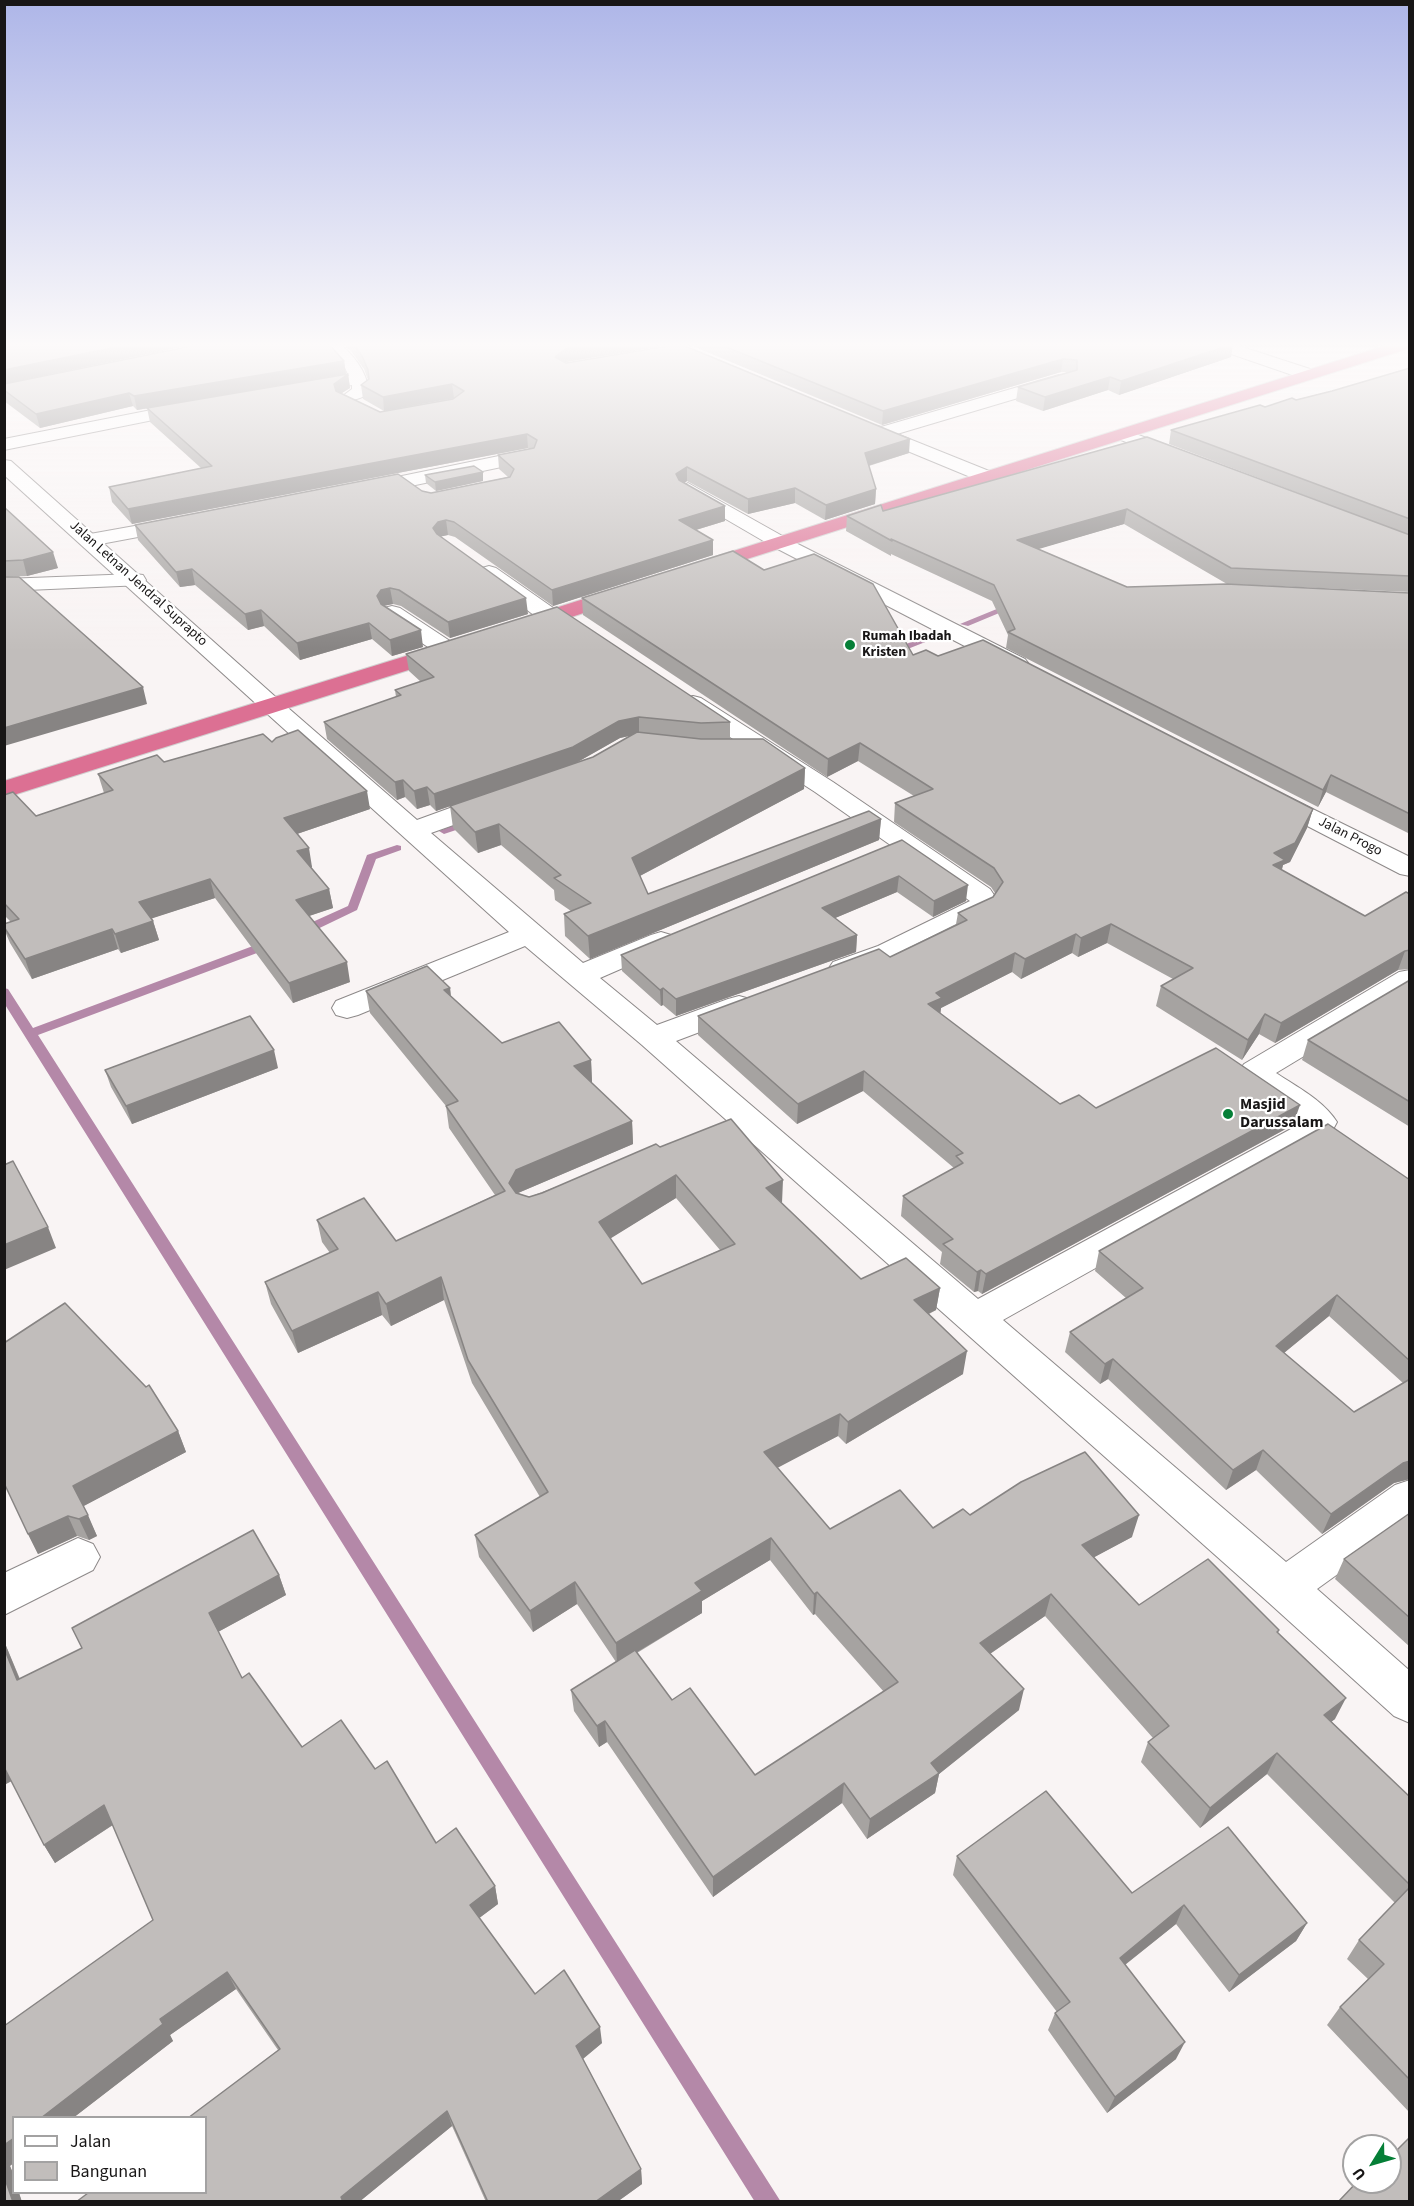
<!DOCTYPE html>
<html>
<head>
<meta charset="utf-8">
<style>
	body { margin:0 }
	#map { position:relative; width:1414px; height:2206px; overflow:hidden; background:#f9f4f4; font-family:"Source Sans 3",sans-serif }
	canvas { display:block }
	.frame { position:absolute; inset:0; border:6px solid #181616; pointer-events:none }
	.legend { position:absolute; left:12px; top:2116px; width:195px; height:78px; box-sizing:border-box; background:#fff; border:2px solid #a3a2a2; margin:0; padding:8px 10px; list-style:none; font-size:18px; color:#181616 }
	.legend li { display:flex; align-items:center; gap:12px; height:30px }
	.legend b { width:30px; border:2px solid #a3a2a2 }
	.north { position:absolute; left:1342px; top:2134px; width:60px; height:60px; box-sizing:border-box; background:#fff; border:2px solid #a3a2a2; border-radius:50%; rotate:233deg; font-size:16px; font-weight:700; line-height:24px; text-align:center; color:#181616 }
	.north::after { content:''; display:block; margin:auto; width:21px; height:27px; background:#057f37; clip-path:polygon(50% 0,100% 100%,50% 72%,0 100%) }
</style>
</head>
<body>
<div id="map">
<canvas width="1414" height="2206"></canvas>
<div class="frame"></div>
<ul class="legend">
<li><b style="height:8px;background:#fff"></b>Jalan</li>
<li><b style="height:16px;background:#c1bdbb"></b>Bangunan</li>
</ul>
<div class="north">U</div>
</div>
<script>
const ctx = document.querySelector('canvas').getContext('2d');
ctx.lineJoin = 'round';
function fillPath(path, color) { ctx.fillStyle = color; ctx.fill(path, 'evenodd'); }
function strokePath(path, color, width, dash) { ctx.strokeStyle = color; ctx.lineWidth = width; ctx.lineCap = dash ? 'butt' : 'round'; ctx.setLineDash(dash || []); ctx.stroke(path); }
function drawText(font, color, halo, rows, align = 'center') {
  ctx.font = font + ' "Source Sans 3",sans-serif'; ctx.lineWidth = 4.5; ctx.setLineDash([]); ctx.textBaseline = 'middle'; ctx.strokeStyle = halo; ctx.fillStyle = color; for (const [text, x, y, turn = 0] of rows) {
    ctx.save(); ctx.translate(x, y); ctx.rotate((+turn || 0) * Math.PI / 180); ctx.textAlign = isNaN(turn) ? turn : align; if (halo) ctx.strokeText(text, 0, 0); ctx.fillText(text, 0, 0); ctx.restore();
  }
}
const stream = new Path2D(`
	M1009,604L1016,606L968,626L960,624Z
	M940,630L945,633L943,635L895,654L887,652Z
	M470,819L474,820V824L444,834L439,831Z
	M397,845L401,846V850L376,859L357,910L305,935H297L295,932L297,929L348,906L367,855Z
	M269,940L273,941L275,944L273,947L38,1035L781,2202H755L4,1003V988L8,989L33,1028Z`);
const street = new Path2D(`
	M321,342H338C354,356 366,370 369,391C364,398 355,401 347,399L344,395L352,389V385L305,393L299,392L297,388L299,384L349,376L344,366Z
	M655,342H676L722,364L714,369L708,367Z
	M1203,342H1227L1313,370L1315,374L1307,379L1301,378L1205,345Z
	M1059,375L1067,380L1065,384L897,434L994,473L996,477L994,481H980L864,433L861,429L870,424L881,427Z
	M192,402L201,407L198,411L4,450V439Z
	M1122,429L1185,452L1187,456L1185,460H1171L1116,438L1113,434Z
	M528,450L537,456L535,460L363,496L353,490L363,484Z
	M688,483L786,538L1025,659L1029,664L1025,669H1009L772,546L681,493L678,489Z
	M179,518L186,520L189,524L186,528L90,546L83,544L80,540L83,536L90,534Z
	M489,566L496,568L559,612L562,617L559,622H543L482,576L478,572L482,568Z
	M135,574L143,575L146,580L143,585L4,591V579Z
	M392,606L400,608L456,645L459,650L456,655H440L384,618L381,613L384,608Z
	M693,696L701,698L833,782L990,889L998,901L989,914C957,930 865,983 833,974L829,968L833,962L878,946L970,901L815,792L685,708L681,703L685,698Z
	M271,698L279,700L417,820L483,796L492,794L501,796L505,802L501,808L431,833L583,963L651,935L661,932L671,935L676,941L671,947L600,978L657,1025L728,999L739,996L750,999L754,1006L750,1013L676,1041L978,1299L1302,1123L1248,1085L1239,1071L1244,1064L1399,972L1410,970V992L1276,1073C1297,1087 1323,1100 1337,1122L1329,1137L1003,1320L1286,1562L1395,1485L1410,1480V1522L1317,1589L1410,1671V1723L1394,1716L1268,1602L642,1045L525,946L358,1015L347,1018L336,1015L332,1008L336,1001L509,932L263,710L259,705L263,700Z
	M1270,788L1410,857V876L1400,874L1261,802L1257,796L1261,790Z
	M78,1538L93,1544L100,1557L93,1570L4,1615V1573Z`);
const secondary = new Path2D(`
	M4,460L11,461L279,700L283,705L279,710L271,712L263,710L4,475Z`);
const highway = new Path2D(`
	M1397,342H1410V348L703,573H689L686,569L689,565Z
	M624,586L632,587L635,592L632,597L523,633L515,631L512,626L515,621Z
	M451,642L459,644L462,649L459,654L4,798V781Z`);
const wall = new Path2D(`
	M340,342H657V347L565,362L909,453L869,466L876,489L875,504L825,520L795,503L748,514L687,481L684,483L725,506V521L696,530L713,555L553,606L455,537L448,535L441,536L528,614L450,638L401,606L393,604L383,606L423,647L392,656L372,639L300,660L264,626L248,630L195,585L180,587L138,540L135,525L422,491L431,493L508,477L499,469L498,455L529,449L528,448L132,524L112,502L109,487L201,468L150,422L147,408L348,374L350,388L341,393L380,412L454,398L384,411L363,399L361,385L368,380L364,369L351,351Z
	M683,342H1226L1233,344L1231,357L1119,395L1108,390L1043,411L1016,401L1018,387L1068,372H1061L882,425Z
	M344,361L346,374L137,410L133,406L40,428L4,401V384Z
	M1410,368V592L1227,584L1124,524L1037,549L1127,587L1410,593V834L1326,792L1318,807L1006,648L1008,635L992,601L891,554V556L846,531L847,516L883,511L1147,437L1380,524L1169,444L1171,430L1332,391Z
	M483,472V481L436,491L426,483L425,475Z
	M4,507L58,568L27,576L4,577Z
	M764,570L913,655L938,656L1313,809L1307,828L1290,862L1283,865L1282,870L1365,916L1410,894V969L1398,970L1275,1043L1259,1034L1242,1060L1156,1006L1161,986L1173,979L1107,943L1078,957L1072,953L1021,979L1012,972L941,1008L940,1014L1060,1104L1096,1108L1293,1125L982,1294L978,1291L974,1292L940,1264L942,1252L901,1216L903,1196L954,1168L863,1091L797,1124L698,1035V1016L890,957L956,924L958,913L993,897L995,893L991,887L894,822L895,803L914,796L858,761L827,777L583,615L582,598Z
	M406,654L730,722V739L805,768L804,789L640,876L648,894L881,819L879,840L590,959L565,936L564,914L571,911L555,900L554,890L501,845L478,853L453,828L450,806L436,811L430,805L417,809L405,797L397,800L327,739L324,722L396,697L395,690L421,682L409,671ZM632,735L593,757L576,763L620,738Z
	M272,742L370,809L297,834L312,867H311L329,889L333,908L309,916L350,982L293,1003L215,898L152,918L153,921L159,940L121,953L118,949L32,979L10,943L4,929V924L11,922L4,915V795L36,816L104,793L98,774Z
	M902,840L966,901L933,917L897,892L835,918L857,935L856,952L676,1016L663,1005L661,1006L622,971L621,955Z
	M1410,980V1127L1302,1060L1308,1040Z
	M450,988L451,996L502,1043L591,1060L592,1082L591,1083L632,1121L633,1144L518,1193L529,1197L660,1147L782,1203L861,1279L940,1288L936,1310L929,1314L963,1374L846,1444L838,1436L777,1467L830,1529L933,1528L970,1515L1132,1537L1094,1557L1139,1605L1279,1630L1278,1633L1335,1719L1331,1721L1410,1797V2113L1327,2025L1340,2007L1368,1979L1347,1959L1359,1940L1395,1903L1267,1774L1200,1828L1141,1762L1148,1742L1153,1738L1045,1616L990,1654L1019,1710L939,1774L935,1793L867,1839L842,1803L713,1897L607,1742L599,1747L574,1711L571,1690L616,1662L577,1604L533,1632L479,1557L475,1535L540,1497L472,1383L444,1300L391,1326L382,1315L298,1353L271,1304L265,1282L330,1253L322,1242L317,1220L396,1241L495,1195L449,1128L446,1106L370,1013L366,991ZM676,1198L720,1250L642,1284L610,1238ZM770,1560L813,1615L815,1614L884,1692L755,1775L672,1700L637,1653L702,1613V1601Z
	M278,1068L132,1124L111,1087L105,1070Z
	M1410,1180V1479L1394,1483L1322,1534L1256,1470L1226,1490L1108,1379L1100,1384L1065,1352L1070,1332L1126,1298L1095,1271L1099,1251ZM1329,1316L1403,1383L1354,1412L1284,1353Z
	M178,1431L186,1452L83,1506L97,1536L89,1540L77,1536L38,1554L28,1534Z
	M1410,1513V1647L1335,1579L1344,1559Z
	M279,1575L286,1595L218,1632L242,1678L302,1747L375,1769L436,1843L495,1886L498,1904L479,1918L535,1994L602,2043L583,2059L641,2169L642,2184L617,2202H486L452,2126L359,2202H76L278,2050L236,1989L170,2035L173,2041L73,2118H14L10,2166L22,2202H4V2026L153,1920L113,1825L55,1863L44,1845L12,1781L4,1785V1641L20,1679Z
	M957,1856L1132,1893L1307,1923L1296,1941L1229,1992L1176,1924L1125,1965L1176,2059L1107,2113L1048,2030L1055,2013L1057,2012L953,1875Z`);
const shadedWall = new Path2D(`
	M141,342H206L4,384V370Z
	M607,342H657V347L566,362L556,370L555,357L565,349Z
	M1233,344L1231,357L1119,395L1121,381Z
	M1063,359L1061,372L882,425L883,411Z
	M344,361L346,374L137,410L134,396Z
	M348,374L350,388L336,397L334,384Z
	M1110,377L1108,390L1043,411L1045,397Z
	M452,384L454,398L384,411L383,397Z
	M129,393L133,406L40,428L36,414Z
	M527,434L528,448L132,524L128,509Z
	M910,439L909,453L864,467L865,453Z
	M687,467V481L676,489V474Z
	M483,472V481L436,491L435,482Z
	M795,488V503L748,514V499Z
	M876,489L875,504L825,520L826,505Z
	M725,506V521L679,535V520Z
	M1127,509L1124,524L1015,556L1017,540Z
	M446,520L448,535L439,537L433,528L438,522Z
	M713,540V555L553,606L552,590Z
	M53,552L58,568L27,576L23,560Z
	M192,569L195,585L180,587L176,572Z
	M390,588L393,604L383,606L379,612L377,596L381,590Z
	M526,598L528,614L450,638L448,622Z
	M261,610L264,626L248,630L245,614Z
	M369,623L372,639L300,660L297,643Z
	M421,630L423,647L392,656L390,640Z
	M143,687L147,704L4,746V728Z
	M639,717V734L620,738L574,764L436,811L434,794L619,721Z
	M860,743L858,761L827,777L828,759Z
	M805,768L804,789L632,880V858Z
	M1331,775L1326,792L1318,807L1323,790Z
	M403,780L405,797L397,800L395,782Z
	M427,787L430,805L417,809L414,791Z
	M367,791L370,809L288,837L284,818Z
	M1313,809L1307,828L1290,862L1283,865L1279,878L1271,871L1274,853Z
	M881,819L879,840L590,959L588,936Z
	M499,824L501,845L478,853L475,832Z
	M309,848L312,867L301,870L297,851Z
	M899,876L897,892L821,924L822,908Z
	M210,879L215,898L144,921L139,902Z
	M968,885L966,901L933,917L934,901Z
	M329,889L333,908L300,919L296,900Z
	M153,921L159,940L121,953L115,934Z
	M1111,924L1107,943L1078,957L1081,938Z
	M112,929L118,949L32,979L25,959Z
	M1076,934L1072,953L1021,979L1025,959Z
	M857,935L856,952L676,1016V999Z
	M1405,951L1398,970L1275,1043L1281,1023Z
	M1015,953L1012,972L941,1008L940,1017L928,1004L936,993Z
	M347,962L350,982L293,1003L289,983Z
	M450,988L452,1010L444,990Z
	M663,988V1005L661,1006L660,990Z
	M1265,1014L1259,1034L1242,1060L1248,1040Z
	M274,1050L278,1068L132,1124L126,1106Z
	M591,1060L592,1082L576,1089L574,1066Z
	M864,1071L863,1091L797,1124L798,1104Z
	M1300,1105L1293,1125L982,1294L986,1274Z
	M632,1121L633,1144L518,1193L511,1205L509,1183L516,1170Z
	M676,1175V1198L600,1245L599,1222Z
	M783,1180L782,1203L766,1188Z
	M48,1227L56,1248L4,1270V1245Z
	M981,1270L978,1291L974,1292L977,1272Z
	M441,1277L444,1300L391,1326L386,1304Z
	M940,1288L936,1310L911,1322L914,1300Z
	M378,1292L382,1315L298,1353L292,1331Z
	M1337,1295L1329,1316L1268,1366L1276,1346Z
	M967,1351L963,1374L846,1444L848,1422Z
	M1113,1359L1108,1379L1100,1384L1105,1364Z
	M840,1414L838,1436L764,1475V1452Z
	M178,1431L186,1452L82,1507L73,1486Z
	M1263,1450L1256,1470L1226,1490L1233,1470Z
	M1410,1461V1479L1394,1483L1322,1534L1331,1514L1403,1463Z
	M88,1515L97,1536L89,1540L79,1519Z
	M1139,1515L1132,1537L1076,1567L1082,1545Z
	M68,1516L77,1536L38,1554L28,1534Z
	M771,1538L770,1560L702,1601V1613L617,1664L616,1643L695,1583Z
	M279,1575L286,1595L216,1633L209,1613Z
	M575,1582L577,1604L533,1632L530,1611Z
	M817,1592L815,1614L813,1615L814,1594Z
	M1051,1594L1045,1616L975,1664L980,1643Z
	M4,1641L28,1700L17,1680L4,1648Z
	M1024,1689L1019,1710L939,1774L935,1793L867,1839L870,1819L931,1763Z
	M1346,1698L1335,1719L1314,1736L1324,1715Z
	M605,1721L607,1742L599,1747L597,1726Z
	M1277,1753L1267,1774L1200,1828L1210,1808Z
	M4,1766L13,1780L4,1785Z
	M844,1783L842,1803L713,1897V1877Z
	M104,1805L114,1824L55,1863L44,1845Z
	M495,1886L498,1904L474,1922L470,1905Z
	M1184,1905L1176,1924L1112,1975L1120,1958Z
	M1307,1923L1296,1941L1229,1992L1239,1975Z
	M227,1972L236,1989L170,2035L173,2041L73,2118H41L160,2019Z
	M600,2027L602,2043L579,2062L576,2046Z
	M1185,2042L1176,2059L1107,2113L1115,2097Z
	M447,2111L452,2126L359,2202H343L341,2197Z
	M14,2138V2163L10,2166L14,2175V2193H19L22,2202H13L4,2176V2145Z
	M641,2169L642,2184L617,2202H595Z`);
const building = new Path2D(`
	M4,342H141L4,370Z
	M211,342H327L344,361L134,396L129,393L36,414L4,390V384Z
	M352,342H607L565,349L555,357L566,363L680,344L910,439L865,453L876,489L826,505L795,488L748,499L687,467L676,474L679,480L725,506L679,520L713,540L552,590L454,522L446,520L438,522L433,528L437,534L526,598L448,622L399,590L390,588L381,590L377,596L381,604L421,630L390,640L369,623L297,643L261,610L245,614L192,569L176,572L135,525L398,474L422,491L431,493L510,477L514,469L498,455L534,448L537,440L527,434L128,509L109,487L212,466L147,408L348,374L334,384L336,391L380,412L453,399L464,391L452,384L383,397L361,385L369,379L368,370L362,356Z
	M714,342H1226L1233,344L1121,381L1110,377L1045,397L1018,387L1077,370V360L1063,359L883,411Z
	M1410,368V519L1171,430L1260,405L1265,407L1292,398L1296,400L1332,391Z
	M1147,437L1410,535V576L1231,568L1127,509L1017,540L1127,587L1226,584L1410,593V814L1331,775L1323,790L1008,632L1015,629L994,585L891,539L892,541L847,516L881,505L883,511Z
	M474,466L483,472L435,482L425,475Z
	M4,507L53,552L23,560L4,561Z
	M733,551L764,570L814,554L873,584L913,655L926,650L938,656L983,640L1313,809L1295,843L1274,853L1285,860L1273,865L1365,916L1406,892L1410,894V950L1405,951L1281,1023L1265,1014L1248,1040L1161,986L1193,968L1111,924L1081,938L1076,934L1025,959L1015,953L936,993L942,998L928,1004L1060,1104L1079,1095L1096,1108L1216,1048L1300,1105L986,1274L981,1270L977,1272L943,1244L953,1239L903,1196L963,1163L956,1156L963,1153L864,1071L798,1104L698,1016L879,949L890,957L967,920L958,913L993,897L1003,882L994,868L895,803L933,789L860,743L828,759L582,598Z
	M4,577H19L143,687L4,728Z
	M557,607L730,722L701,723L639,717L619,721L573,747L434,794L427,787L414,791L403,780L395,782L324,722L401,695L395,690L434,677L406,654Z
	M298,730L367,791L284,818L309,848L297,851L329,889L296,900L347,962L289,983L210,879L139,902L153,921L115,934L112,929L25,959L4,927V924L19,919L4,903V795L13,792L36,816L113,790L98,774L157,755L164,762L263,734L272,742L276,738Z
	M637,732L701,739H763L805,768L632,858L648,894L869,811L881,819L588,936L564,914L591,903L554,878L561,875L499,824L475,832L450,806L593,757Z
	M902,840L968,885L934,901L899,876L822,908L857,935L676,999L663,988L660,990L621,955Z
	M427,966L450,988L444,990L502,1043L559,1022L591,1060L574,1066L632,1121L516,1170L509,1183L516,1193L529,1197L542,1193L656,1144L660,1147L731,1119L783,1180L766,1188L861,1279L906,1258L940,1288L914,1300L967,1351L848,1422L840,1414L764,1452L830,1529L900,1490L933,1528L963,1509L970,1515L1021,1482L1085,1452L1139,1515L1082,1545L1139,1605L1208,1559L1279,1630L1277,1632L1346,1698L1324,1715L1410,1797V1885L1277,1753L1210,1808L1148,1742L1169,1726L1051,1594L980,1643L1024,1689L931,1763L939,1773L870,1819L844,1783L713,1877L605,1721L597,1726L571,1690L635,1650L672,1700L690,1688L755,1775L898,1682L817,1592L814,1594L771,1538L695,1583L702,1591L616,1643L575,1582L530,1611L475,1535L548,1492L468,1360L441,1277L386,1304L378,1292L292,1331L265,1282L338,1249L317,1220L364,1198L396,1241L505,1191L446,1106L458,1101L366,991ZM676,1175L735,1244L642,1284L599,1222Z
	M1410,980V1102L1308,1040Z
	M250,1016L274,1050L126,1106L105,1070Z
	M1328,1124L1410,1180V1361L1337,1295L1276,1346L1354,1412L1410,1379V1461L1403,1463L1331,1514L1263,1450L1233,1470L1113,1359L1105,1364L1070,1332L1143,1288L1099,1251Z
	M13,1161L48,1227L4,1245V1165Z
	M65,1303L146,1387L149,1385L178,1431L73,1486L88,1515L79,1519L68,1516L28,1534L4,1483V1343Z
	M1410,1513V1618L1344,1559Z
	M253,1530L279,1575L209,1613L242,1678L249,1673L302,1747L341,1720L375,1769L387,1761L436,1843L456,1828L495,1886L470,1905L535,1994L564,1970L600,2027L576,2046L641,2169L595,2202H488L447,2111L341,2197L343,2202H76L88,2193H206V2118H188L280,2049L227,1972L160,2019L163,2024L41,2118H14V2138L4,2145V2026L153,1920L104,1805L44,1845L4,1767V1648L17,1680L82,1648L72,1628Z
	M1046,1791L1132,1893L1228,1827L1307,1923L1239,1975L1184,1905L1120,1958L1185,2042L1115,2097L1055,2013L1070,2002L957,1856Z
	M1410,1887V2080L1340,2007L1384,1964L1359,1940Z
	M1410,2137V2202H1338L1357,2182H1390V2157Z
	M4,2176L13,2202H4Z`);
const markers = [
	[850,645,6,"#057f37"],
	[1228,1114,6,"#057f37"]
];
const farStreetnames = [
	["Jalan Letnan Jendral Suprapto",138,584,42],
	["Jalan Progo",1350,837,27]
];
const farPoinames = [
	["Rumah Ibadah",862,637],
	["Kristen",862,653]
];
const poiNames = [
	["Masjid",1240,1105],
	["Darussalam",1240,1123]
];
fillPath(stream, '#b488a8');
strokePath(street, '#8d8989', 2);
strokePath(secondary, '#8d8989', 2);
strokePath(highway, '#d1d0d0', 2);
fillPath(street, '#fff');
fillPath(secondary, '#fff');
fillPath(highway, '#dc7093');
fillPath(wall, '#a6a3a1');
fillPath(shadedWall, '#878483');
fillPath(building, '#c1bdbb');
strokePath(building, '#878483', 1.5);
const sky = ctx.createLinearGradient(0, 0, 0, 651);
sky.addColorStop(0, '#aeb6e8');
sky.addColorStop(0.53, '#fcfafa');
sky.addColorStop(1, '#fcfafa00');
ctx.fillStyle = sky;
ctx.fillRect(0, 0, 1414, 651);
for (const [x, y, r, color] of markers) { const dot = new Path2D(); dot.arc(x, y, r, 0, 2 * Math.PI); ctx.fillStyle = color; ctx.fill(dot); strokePath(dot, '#fff', 2); }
drawText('14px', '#181616', '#fff', farStreetnames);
drawText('bold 14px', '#181616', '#fff', farPoinames, 'left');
drawText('bold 16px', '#181616', '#fff', poiNames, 'left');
</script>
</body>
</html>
